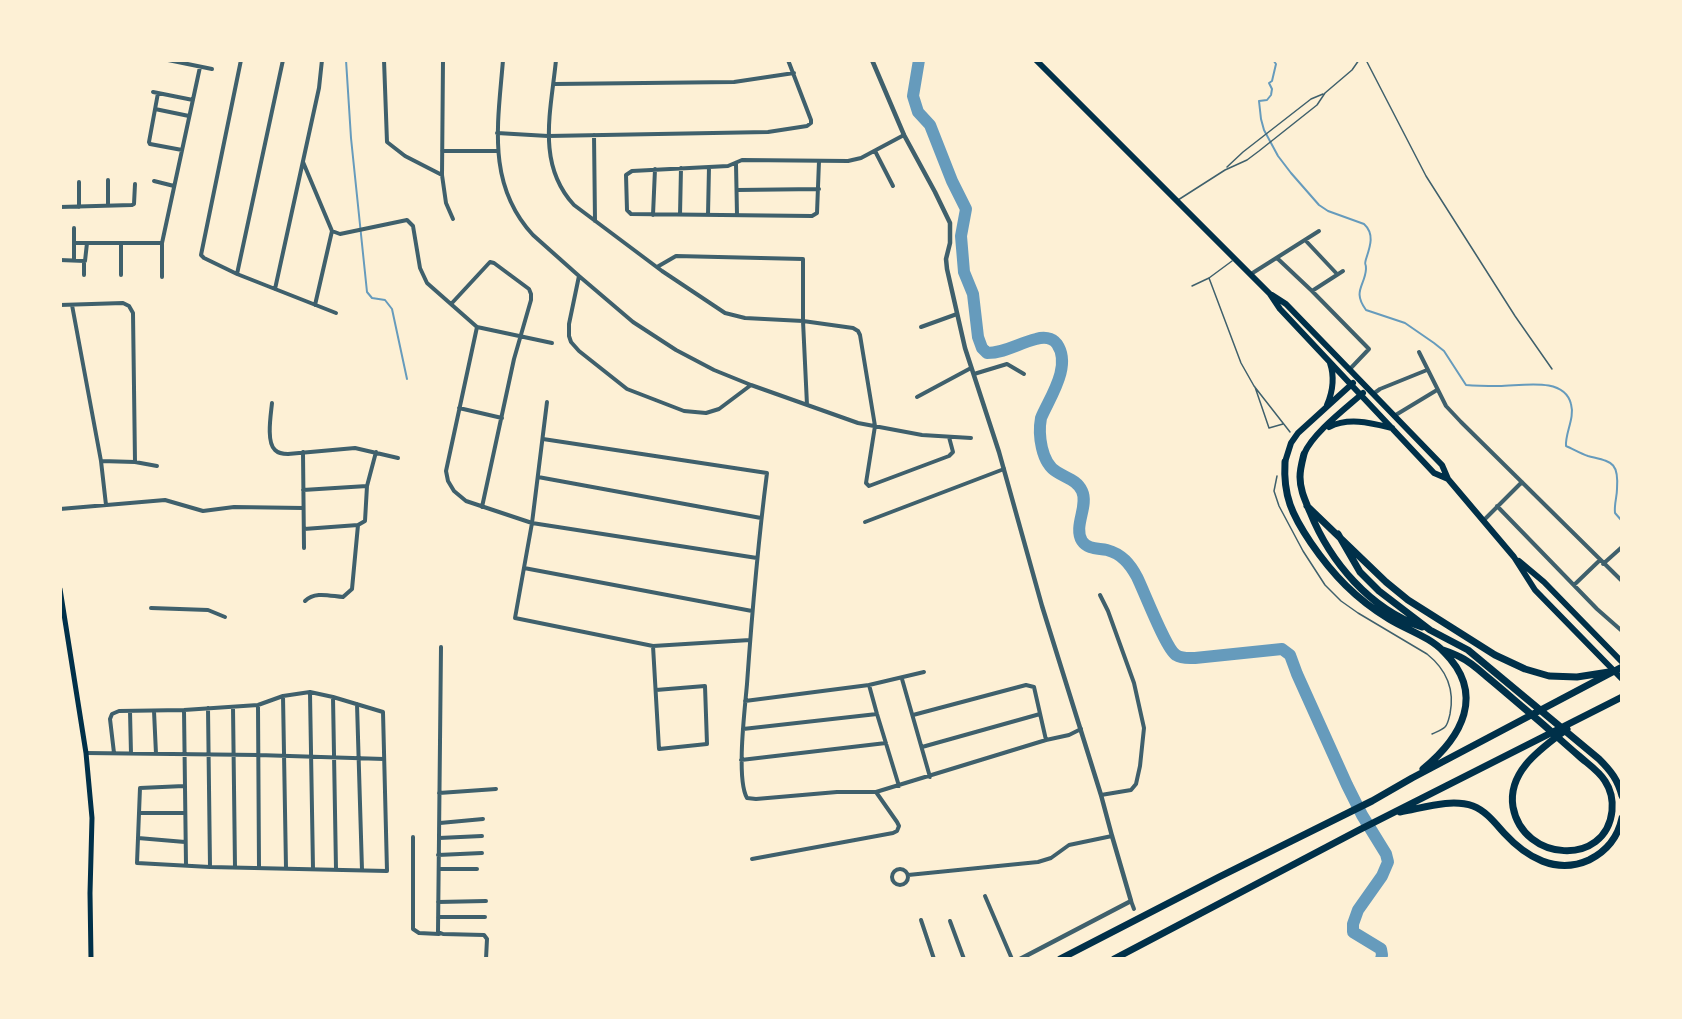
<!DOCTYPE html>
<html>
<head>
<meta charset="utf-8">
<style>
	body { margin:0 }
	#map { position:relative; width:1682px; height:1019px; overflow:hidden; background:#fdf0d5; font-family:"Varela Round",sans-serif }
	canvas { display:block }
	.frame { position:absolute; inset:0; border:62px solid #fdf0d5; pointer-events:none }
</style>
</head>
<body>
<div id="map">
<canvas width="1682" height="1019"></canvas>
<div class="frame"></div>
</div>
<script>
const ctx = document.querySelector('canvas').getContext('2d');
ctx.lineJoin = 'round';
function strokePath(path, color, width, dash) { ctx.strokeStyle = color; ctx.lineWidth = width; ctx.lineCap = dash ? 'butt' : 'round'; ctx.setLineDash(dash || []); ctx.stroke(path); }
const stream = new Path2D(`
	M346,60L351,138L367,292L372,298L385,300L392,309L407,379
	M1273,60L1276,64L1272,81L1269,83L1272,89L1271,95L1267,100L1259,101L1261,119L1264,130L1278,156L1291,173L1319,205L1328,211L1364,224C1375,234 1370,247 1366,259C1364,267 1366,261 1366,269C1365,286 1352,291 1366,310L1405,323L1434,343L1444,351L1466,385C1477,386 1488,386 1499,386C1521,386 1564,376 1571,404C1575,418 1565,433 1566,446C1573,449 1581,454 1588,456C1611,462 1619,461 1617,489C1617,497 1614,504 1615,513L1622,521`);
const river = new Path2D(`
	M919,60L913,96L918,112L930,125L952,181L966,209L961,236L964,272L973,294L978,337L982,348L987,353C1005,353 1019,343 1036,339C1043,337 1052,337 1057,344C1072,366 1050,397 1041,418C1038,434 1041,463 1057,472C1066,478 1077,480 1082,491C1089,506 1073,526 1082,541C1088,550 1099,548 1107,550C1122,554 1130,564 1137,577C1144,591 1166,649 1176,655C1182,659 1189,658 1195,658L1282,649L1290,655L1297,674L1347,785L1362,815L1386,854L1388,862L1382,876L1358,910L1353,924V932L1381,949L1382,955L1381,959`);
const service = new Path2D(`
	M1366,60L1426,176L1515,316L1552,369
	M1227,167L1243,152L1311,99L1323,94
	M1178,200L1225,170L1247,160L1259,151L1317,105L1325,93L1352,70L1359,60
	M1209,278L1241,363L1254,386L1290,432
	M1192,286L1209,278L1232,261
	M1255,387L1269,428L1283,424
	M1277,476L1274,491L1279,506L1303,551L1325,585L1341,601L1358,613L1427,654C1447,670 1455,689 1450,714C1449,718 1448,724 1445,727C1442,730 1436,732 1432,734`);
const minor = new Path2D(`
	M168,60L212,69
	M241,60L201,255L204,258L237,274L336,313
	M384,60L387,142L405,156L442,175
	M443,60L442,175L446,203L453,219
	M503,60C498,123 486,184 533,235L579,276L633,322L676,350L714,370L751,385L858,423L922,435L971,438
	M556,60C551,111 536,164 574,205L662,271L725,313L745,318L803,321L853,328L858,331L860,335L875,426L866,483L869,486L949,456L953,452L949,437
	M554,84L734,82L794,73
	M153,92L193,100
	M158,93L149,142L150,144L182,150
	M155,109L189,116
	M497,133L548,136L768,132L807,126L811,123V120L788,60
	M594,135L595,221
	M442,151H498
	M875,151L893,186
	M819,161L817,213L812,216L631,214L627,210L626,175L632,171L728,166L742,160L848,161L861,158L904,135
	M303,162L332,231L315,305
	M736,164L737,215
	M154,181L174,186
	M79,182V207
	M737,190L819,189
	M108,206V180
	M60,207L132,205L134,204L135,184
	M653,215L655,169
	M680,215L681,168
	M708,215L709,167
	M74,228V261
	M332,231L340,234L407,220L413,226L420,268L427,283L477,327L552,343
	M1306,241L1337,274
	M74,243H162
	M1277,258L1312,291L1369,349L1349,370
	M60,260L85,261L87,243
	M84,261V275
	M657,267L676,256L803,259V321L807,405
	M237,274L283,60
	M1251,274L1319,231
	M121,275V243
	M579,276L569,324V336L571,342L579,351L627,389L684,411L706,413L719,409L751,385
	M162,277V243L200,67
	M275,289L319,88L322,60
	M1312,291L1343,271
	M452,303L490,262L494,263L529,289L531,294V300L514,359L482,507
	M60,305L123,303L129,306L133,313L135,462
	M72,305L101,461L106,505
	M477,327L446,471L448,481L454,491L466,501L532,523L757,558
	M921,327L957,314
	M1419,352L1446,406L1461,422L1622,581
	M974,374L1007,364L1024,374
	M1373,394L1380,389L1427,370
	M917,397L971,368
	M547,402L532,523L515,618L653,646L750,640
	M272,403C271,414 266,442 275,450C278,453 284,454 288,454L355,448L398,458
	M459,408L502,418
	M1394,416L1437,390
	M543,439L767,473C758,543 752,613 747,684C745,708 736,779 747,798L756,799L837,792H876L1046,740L1069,735L1081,729
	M303,452L304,548
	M101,461L135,462L157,466
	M538,477L761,518
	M303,490L367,486
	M1497,506L1597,609L1622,631
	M60,509L165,500L203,511L234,507L303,508
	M1483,521L1522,482
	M865,522L1004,469
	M304,529L358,525L365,521L367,486L376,452
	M1603,564L1622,547
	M524,568L752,611
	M1574,585L1600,560
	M1100,595L1108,611L1134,683L1144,728L1140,766L1136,784L1131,790L1101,795
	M305,601C315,591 330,596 343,597L352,589L358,525
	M151,608L208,610L225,617
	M653,646L659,749L707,744L705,686L656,690
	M441,647L438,932L443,934L484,935L487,939L486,959
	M902,679L930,777
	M869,685L877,714L899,786
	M310,693L313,869
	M283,696L286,868
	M333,697L336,869
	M745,701L869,685L924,672
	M357,704L362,870
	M258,705L259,868
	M233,707L235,868
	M208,708L210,867
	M184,710L186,865
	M130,711L131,754
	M154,711L156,754
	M913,715L1026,685L1034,687L1046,740
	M743,729L877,714
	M922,747L1040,714
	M86,753L258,755L384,759
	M114,753L110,719L112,714L119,711L184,710L258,705L283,696L310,692L333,697L383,712L387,871L210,867L137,863L140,788L184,786
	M741,760L886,743
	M439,793L496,789
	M139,813H185
	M440,823L483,819
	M413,837V929L419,933L439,934
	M138,838L185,842
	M439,838L482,836
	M438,855L482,853
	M752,859L893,833L897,831L899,826L897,822L876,792
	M439,869H477
	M892 877a8 8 0 1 1 16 0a8 8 0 1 1-16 0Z
	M908,875L1038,862L1051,858L1069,845L1112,836
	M985,896L1012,959
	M1131,901L1134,909
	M438,902L486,901
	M438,917H485
	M921,920L934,959
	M950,921L964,959`);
const tertiary = new Path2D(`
	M872,60L904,135L935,192L950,223V243L946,259L947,269L965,348L999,452L1042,606L1101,795L1112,836L1131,901L1020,959`);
const secondary = new Path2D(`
	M60,589L86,753L92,818L90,893L91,959`);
const trunk = new Path2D(`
	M1036,60L1270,294L1280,309L1434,473L1448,479
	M1272,295L1286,304L1442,465L1448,479L1514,557L1535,590L1622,679
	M1327,405C1333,391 1335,378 1330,363
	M1329,427C1349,417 1371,423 1392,428
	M1304,454C1313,433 1345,409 1363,393
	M1285,462L1291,443L1298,433L1353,383
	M1519,561L1544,582L1622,662`);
const motorway = new Path2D(`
	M1304,454C1302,462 1300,469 1300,477C1300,490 1305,500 1310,512C1330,562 1370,609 1422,627
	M1285,462C1283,496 1292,515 1311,543C1333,575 1356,599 1389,619C1407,630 1430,637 1444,652C1486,694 1462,737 1423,769
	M1307,506L1386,582L1408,600L1495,655L1525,669L1549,676L1577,677L1609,672
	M1338,534L1360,572L1379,591L1430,630L1468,650L1599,759C1611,771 1618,780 1622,796
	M1443,650C1449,652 1455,654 1460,657C1469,661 1478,669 1486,676C1503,690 1520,705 1538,720C1552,732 1565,744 1579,756C1588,764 1599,771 1605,781C1611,790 1613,801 1612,811C1606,867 1523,862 1513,807C1507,771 1542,748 1567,729
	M1400,812C1423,808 1451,798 1473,806C1486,811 1495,823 1504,833C1526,857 1556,875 1589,860C1607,851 1618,837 1622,818
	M1060,959L1219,877L1372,801L1412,778L1622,667
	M1114,959L1359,830L1622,697`);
strokePath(stream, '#669bbc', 2);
strokePath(river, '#669bbc', 12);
strokePath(service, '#3f606c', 1.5);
strokePath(minor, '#3f606c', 4);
strokePath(tertiary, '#3f606c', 4.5);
strokePath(secondary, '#003049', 5);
strokePath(trunk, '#003049', 6);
strokePath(motorway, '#003049', 7);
</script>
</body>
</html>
